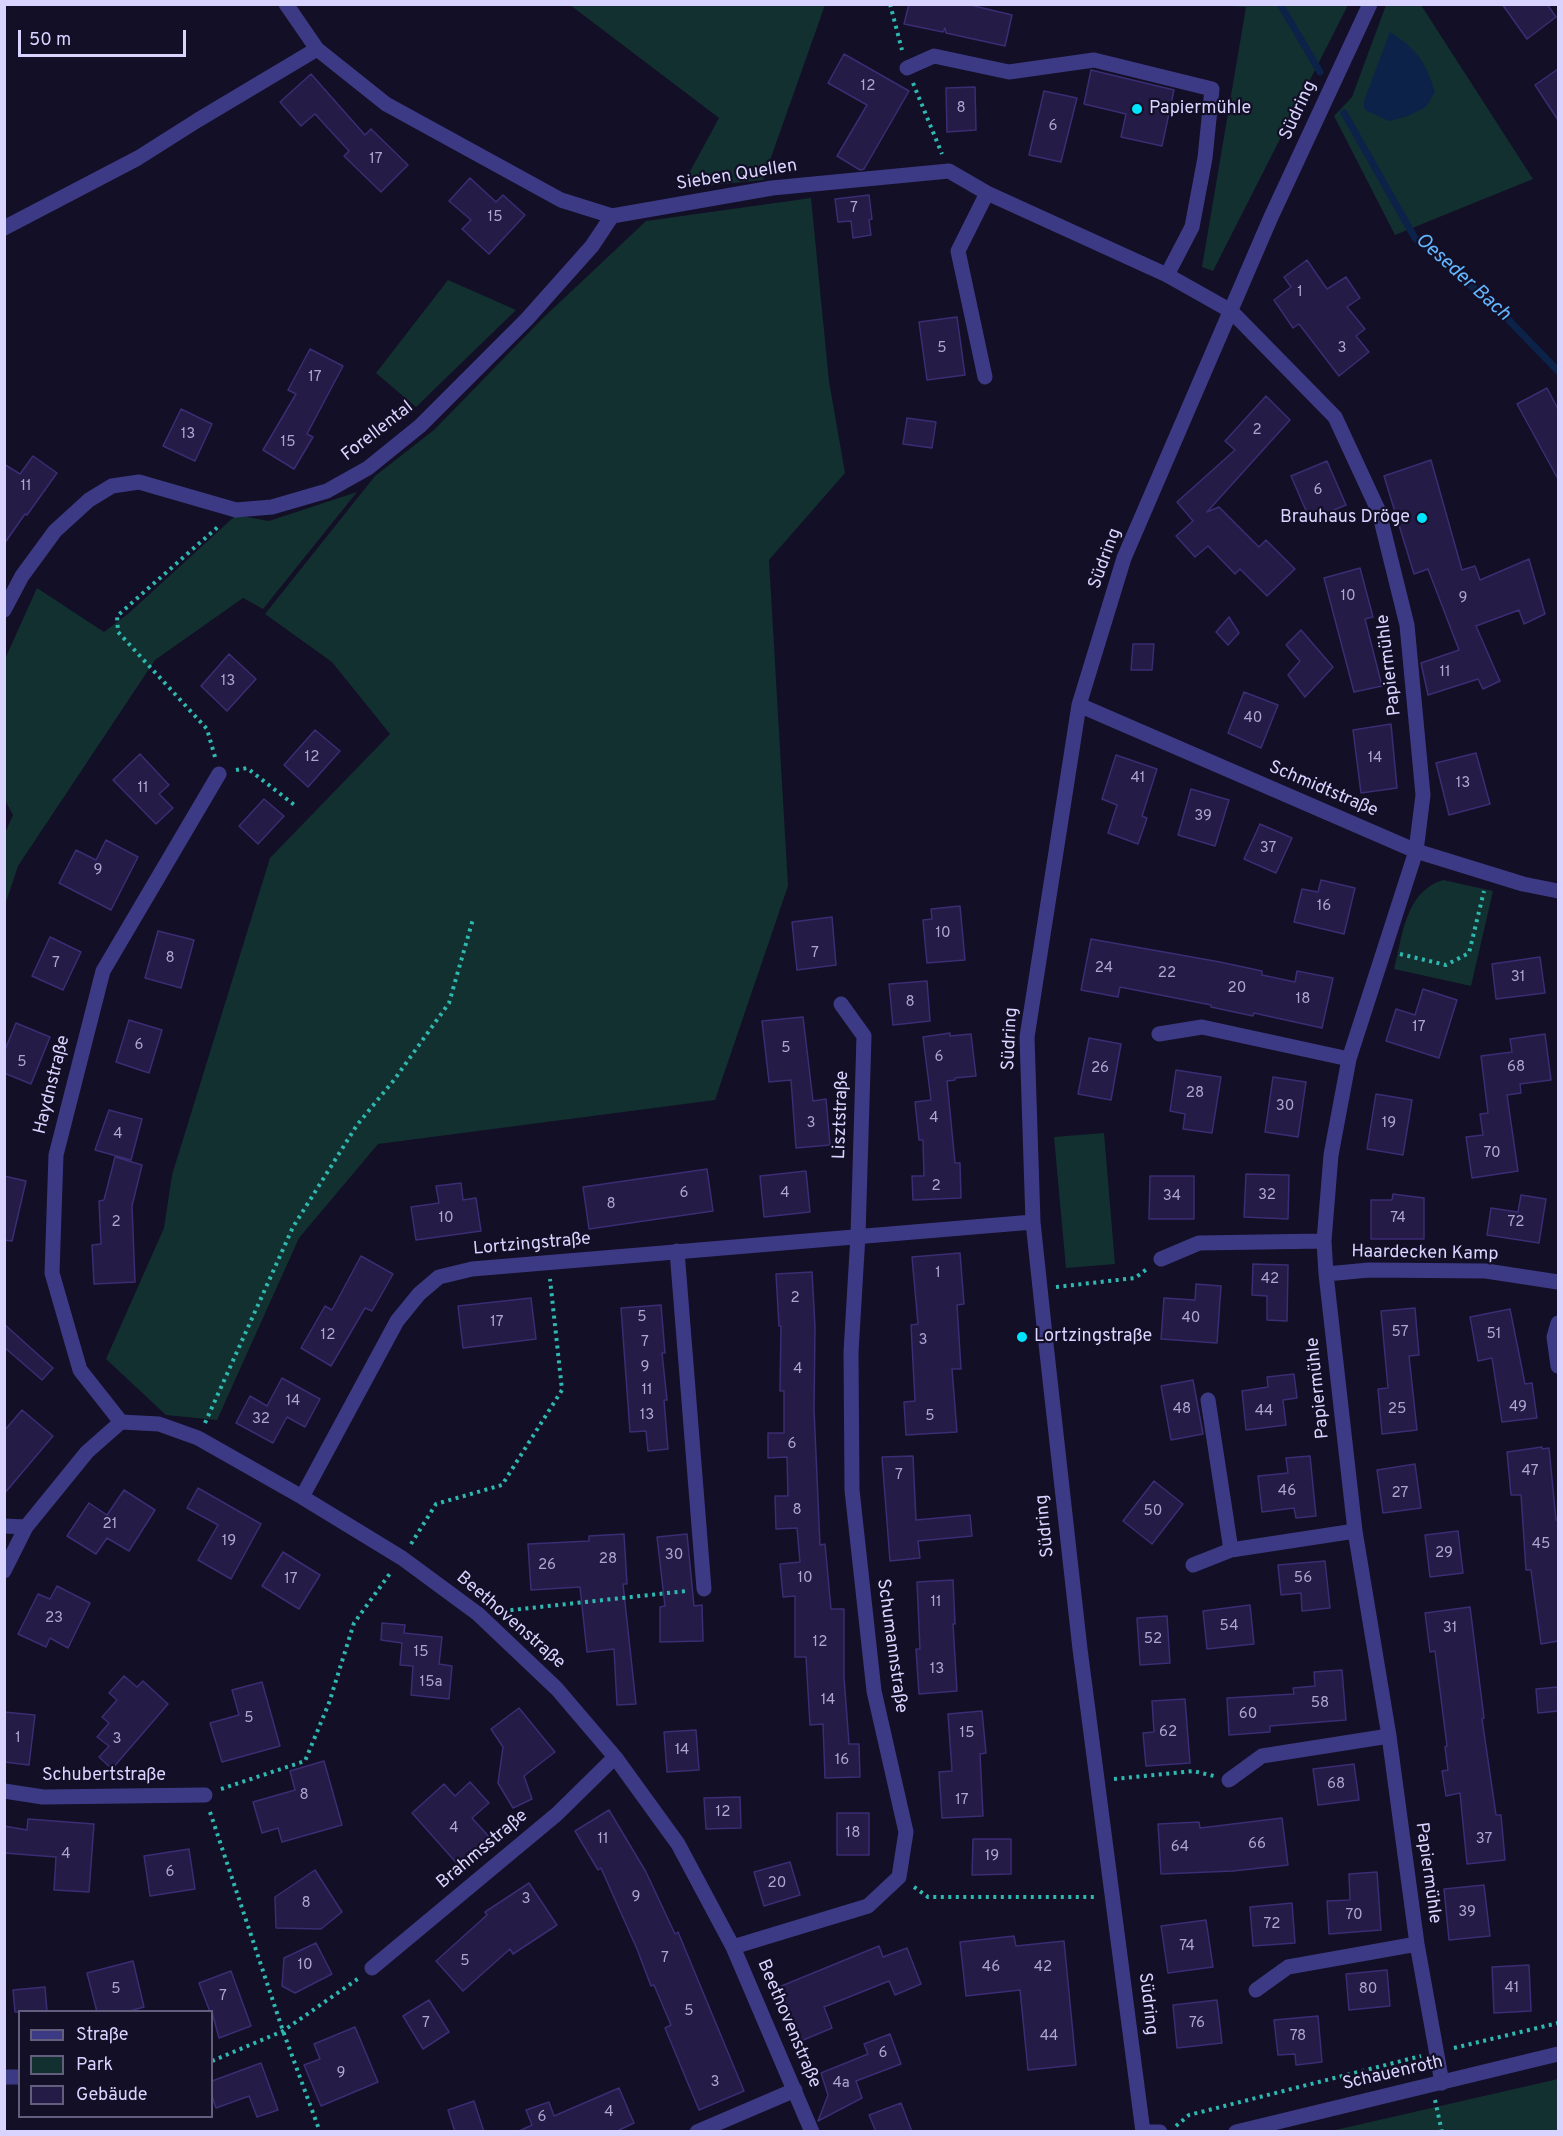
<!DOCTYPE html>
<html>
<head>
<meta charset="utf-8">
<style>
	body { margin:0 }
	#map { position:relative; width:1563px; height:2136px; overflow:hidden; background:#130f26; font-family:Overpass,sans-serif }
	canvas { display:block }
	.frame { position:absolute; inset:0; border:6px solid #d9d4ff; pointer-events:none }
	.legend { position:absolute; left:18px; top:2010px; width:195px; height:108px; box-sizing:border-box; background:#130f26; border:2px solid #625e7d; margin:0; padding:8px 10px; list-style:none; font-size:18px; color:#d9d4ff }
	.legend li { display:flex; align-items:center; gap:12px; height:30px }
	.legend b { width:30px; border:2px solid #625e7d }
	.scale { position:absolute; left:18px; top:30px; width:168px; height:27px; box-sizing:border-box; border:3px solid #d9d4ff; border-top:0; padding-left:8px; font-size:18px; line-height:21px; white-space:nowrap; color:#d9d4ff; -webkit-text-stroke:4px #130f26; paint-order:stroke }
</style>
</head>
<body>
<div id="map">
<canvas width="1563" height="2136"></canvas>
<div class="frame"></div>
<ul class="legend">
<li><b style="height:8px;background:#3d3a85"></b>Straße</li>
<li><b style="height:16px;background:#12302f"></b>Park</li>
<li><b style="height:16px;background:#241b47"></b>Gebäude</li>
</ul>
<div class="scale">50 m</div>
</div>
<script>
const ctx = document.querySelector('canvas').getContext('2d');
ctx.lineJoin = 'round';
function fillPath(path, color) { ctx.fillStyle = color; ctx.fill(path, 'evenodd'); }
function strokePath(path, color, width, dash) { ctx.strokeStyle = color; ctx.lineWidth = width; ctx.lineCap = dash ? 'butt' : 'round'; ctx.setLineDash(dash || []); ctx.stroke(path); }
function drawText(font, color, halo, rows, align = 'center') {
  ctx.font = font + ' Overpass,sans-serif'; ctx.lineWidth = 4.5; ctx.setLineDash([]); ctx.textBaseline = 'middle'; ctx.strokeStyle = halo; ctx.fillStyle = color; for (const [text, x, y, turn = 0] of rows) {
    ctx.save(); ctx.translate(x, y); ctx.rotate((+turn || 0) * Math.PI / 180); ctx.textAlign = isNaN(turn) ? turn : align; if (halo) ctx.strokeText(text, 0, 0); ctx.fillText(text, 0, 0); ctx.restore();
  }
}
const green = new Path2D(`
	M570,5H825L763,180L681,188L719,118Z
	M1216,5L1346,4L1347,7L1213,271L1202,267L1246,7Z
	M1386,5H1421L1533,179L1395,235L1334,116L1352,97Z
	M811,198L829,381L845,473L769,560L788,886L715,1100L378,1144L299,1238L217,1420L166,1415L106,1359L164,1228L172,1175L270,858L390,734L332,662L265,614L375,476L434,430L542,319L646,221Z
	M448,280L516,310L416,407L376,373Z
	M357,492L263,609L243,598L155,660L18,866L5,905V833L13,815L4,798L5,659L37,588L104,632L129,613L236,515L269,521Z
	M1443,880L1493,891L1471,986L1394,969C1403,934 1405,892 1443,880Z
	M1104,1133L1115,1264L1066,1268L1054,1137Z
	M1558,2079V2131H1331Z`);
const water = new Path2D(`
	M1390,32C1418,50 1425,61 1435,92L1426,107L1408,116L1389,121L1367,111L1364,108V101Z`);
const stream = new Path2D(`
	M1280,4L1320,72
	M1344,113L1415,238L1498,309L1558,371`);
const building = new Path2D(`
	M909,4H966L1012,15L1005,46L946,33L945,28L943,32L904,24Z
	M1502,4H1547L1556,17L1527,39Z
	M844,54L909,91L864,169L860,170L837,156L867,105L828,83Z
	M1558,69V120L1535,85Z
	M1091,70L1174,90L1162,146L1121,137L1126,114L1084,104Z
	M311,74L365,135L371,129L408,165L381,192L344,156L349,151L315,114L301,126L280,102Z
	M975,87L976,130L947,132L946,88Z
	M1044,91L1077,98L1061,162L1029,155Z
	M470,178L496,202L503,195L525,215L489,254L462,229L471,220L449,201Z
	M869,195L872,219L869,220L871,235L853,238L851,221L838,222L835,199Z
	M1307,260L1327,289L1346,277L1360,298L1347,307L1365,329L1356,336L1369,352L1339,376L1299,324L1293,328L1274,300L1291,287L1284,277Z
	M957,317L965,375L927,380L919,322Z
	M310,349L343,366L307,434L313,437L294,469L263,450L296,394L288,390Z
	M1547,388L1558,409V479L1517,404Z
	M1266,396L1290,420L1207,512L1219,507L1259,547L1266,540L1295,569L1267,596L1240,569L1235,574L1208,546L1195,557L1176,536L1193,521L1177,502L1235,450L1225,441Z
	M181,409L212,424L195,461L163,446Z
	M907,418L936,422L932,448L903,444Z
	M33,456L57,473L27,515L25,514L4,544V464L20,474Z
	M1431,460L1462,570L1475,566L1480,580L1529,559L1545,614L1524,624L1519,610L1476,626L1500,681L1483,689L1478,679L1428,695L1421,663L1459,650L1428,569L1414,574L1384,476Z
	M1327,461L1346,505L1310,520L1291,476Z
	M1360,568L1373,617L1365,619L1382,686L1354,692L1324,578Z
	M1229,617L1239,633L1228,645L1216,632Z
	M1301,630L1333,667L1305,697L1288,675L1300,661L1286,645Z
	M1133,644H1154L1152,670H1131Z
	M229,654L256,679L227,711L201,686Z
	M1244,692L1278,705L1261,748L1228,733Z
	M1391,724L1397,788L1361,793L1353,730Z
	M315,730L340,751L308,787L284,765Z
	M1476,753L1490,804L1449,815L1436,763Z
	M140,754L169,785L159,794L173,808L156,824L113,780Z
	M1116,755L1157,769L1142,816L1147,818L1138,844L1108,833L1117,805L1102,799Z
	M1191,789L1229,800L1215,846L1178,835Z
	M264,799L284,816L258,844L239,826Z
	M1260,824L1292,838L1276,873L1244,859Z
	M106,840L138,857L111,910L59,883L76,850L96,860Z
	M1321,880L1355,888L1344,934L1294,922L1302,889L1318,892Z
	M960,906L965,960L927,963L923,920L932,919L931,909Z
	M832,917L836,965L797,970L792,922Z
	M158,931L194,940L181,988L145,978Z
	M50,937L81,952L63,990L32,976Z
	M1091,939L1220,962L1262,971V975L1295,982L1297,971L1333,978L1322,1028L1254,1013L1253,1016L1211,1007V1005L1120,987L1118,997L1081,990Z
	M1540,957L1545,993L1496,999L1492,964Z
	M927,981L930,1021L893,1025L889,984Z
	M1423,989L1457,1000L1439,1058L1386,1041L1396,1009L1415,1015Z
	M803,1017L813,1101L826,1099L830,1145L796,1148L791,1080L769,1082L762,1021Z
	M129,1020L162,1030L149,1073L116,1062Z
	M16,1023L50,1037L31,1084L4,1073V1052Z
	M950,1033V1036L971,1034L976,1076L955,1078V1080L947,1081L955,1163H960L961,1198L913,1200L912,1176H924L923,1140H919L915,1102L931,1100L923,1037Z
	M1545,1034L1551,1080L1520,1084L1521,1093L1507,1095L1518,1171L1472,1178L1466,1137L1483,1135L1480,1114L1488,1113L1481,1056L1512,1052L1510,1039Z
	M1089,1038L1121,1044L1111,1100L1078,1094Z
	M1176,1070L1221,1077L1212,1133L1183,1129L1185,1114L1170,1111Z
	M1273,1077L1306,1082L1298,1137L1265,1132Z
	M1376,1094L1412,1100L1403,1155L1367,1149Z
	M109,1110L142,1119L131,1160L95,1150Z
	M115,1157L142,1165L132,1206L135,1282L94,1284L92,1245L101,1244L99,1201L104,1200Z
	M707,1169L713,1211L589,1229L583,1187Z
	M806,1171L810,1212L764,1217L760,1176Z
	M1246,1174L1289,1175L1288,1219L1244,1217Z
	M4,1176L26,1181L12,1241L4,1240Z
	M1150,1176H1194V1219H1149Z
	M461,1183L463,1200L476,1198L481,1231L416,1240L411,1207L439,1203L436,1186Z
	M1393,1194L1424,1198V1239H1371V1200H1392Z
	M1521,1195L1546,1199L1539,1243L1487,1235L1491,1208L1518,1212Z
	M960,1253L964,1304L957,1305L961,1369H952L957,1432L906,1435L904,1402L915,1401L911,1325L918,1324L912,1257Z
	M361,1256L393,1274L372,1311L365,1308L331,1366L301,1348L325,1306L332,1310Z
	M1253,1264L1288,1265L1287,1321L1267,1320V1296L1252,1295Z
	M812,1272L815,1327L814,1409L820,1545L825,1544L831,1609H844V1677L849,1744H859L860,1777L825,1778L823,1724L810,1725L806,1657H795V1596L783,1597L780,1564L800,1562L797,1528L776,1529L775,1496H788L787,1457L768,1458V1433H784V1391H780L781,1326H779L776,1274Z
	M1196,1284L1221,1286L1217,1343L1161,1339L1164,1298L1195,1300Z
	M531,1298L536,1339L463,1348L458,1306Z
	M661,1305L665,1353H662L667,1400H664L668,1449L648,1451L646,1431L630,1432L621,1308Z
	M1415,1308L1419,1355L1409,1356L1417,1430L1382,1434L1378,1389L1388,1388L1381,1311Z
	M1510,1309L1525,1384L1532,1383L1537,1418L1502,1422L1492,1358L1478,1361L1470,1317Z
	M4,1324L53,1368L42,1380L4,1347Z
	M1294,1374L1297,1398L1283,1400L1286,1425L1246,1430L1242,1391L1268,1387L1267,1377Z
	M282,1378L320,1399L305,1427L287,1417L273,1443L236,1423L250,1396L267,1406Z
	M1193,1380L1203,1434L1171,1440L1161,1386Z
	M22,1410L53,1436L4,1494V1431Z
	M1542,1447V1449L1549,1448L1556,1520L1558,1519V1641L1541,1644L1531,1570H1526L1521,1495H1511L1507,1452Z
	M913,1456L916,1520L970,1515L972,1536L918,1541L920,1558L890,1561L882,1457Z
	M1310,1456L1316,1516L1296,1518L1294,1508L1262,1512L1258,1476L1288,1473L1286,1458Z
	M1415,1464L1421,1508L1383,1513L1377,1470Z
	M1154,1481L1183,1504L1152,1544L1123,1521Z
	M198,1488L261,1524L231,1579L198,1560L218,1525L187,1508Z
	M124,1490L155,1510L129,1551L107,1538L96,1554L67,1536L89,1503L107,1515Z
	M1458,1531L1463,1573L1430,1577L1425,1535Z
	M624,1534L627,1584H623L636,1704L617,1705L614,1649L587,1652L580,1587L531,1590L528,1544L589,1541V1536Z
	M687,1534L694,1606L702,1605L703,1641L660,1642V1607L665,1606L657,1537Z
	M283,1552L320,1575L299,1609L262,1586Z
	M1325,1561L1330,1608L1302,1611L1301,1593L1281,1595L1278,1565Z
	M953,1580L955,1624H953L957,1691L919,1694L916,1649H920L917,1582Z
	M57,1586L90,1603L68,1648L50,1638L46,1647L18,1634L38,1594L50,1599Z
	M1250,1605L1254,1644L1207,1649L1203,1611Z
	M1470,1607L1484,1718L1482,1719L1496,1815H1501L1505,1860L1467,1864L1460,1793L1446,1796L1442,1771L1448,1770L1445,1747L1447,1746L1435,1651L1430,1652L1425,1613Z
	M1167,1616L1170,1663L1140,1665L1137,1618Z
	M382,1623L405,1625L404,1633L442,1637L439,1664L452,1666L449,1699L411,1695L413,1666L400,1665L402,1643L381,1640Z
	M1342,1670L1346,1720L1270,1726V1732L1229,1735L1227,1698L1294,1694L1293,1688L1315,1686L1314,1672Z
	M124,1676L137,1687L143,1681L168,1704L112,1769L99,1757L109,1746L97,1737L109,1723L102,1717L117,1700L109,1693Z
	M262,1682L280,1746L222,1762L210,1723L239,1715L232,1690Z
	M1558,1687V1711L1538,1713L1536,1689Z
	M1185,1699L1190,1763L1146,1766L1143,1733L1154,1732L1152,1701Z
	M519,1708L555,1752L524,1776L532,1799L513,1808L498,1783L503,1747L491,1729Z
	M982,1711L986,1753L980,1754L983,1816L942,1818L939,1772L952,1771L948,1714Z
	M4,1712L35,1715L29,1765L4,1762Z
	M696,1730L699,1770L667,1772L664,1732Z
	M324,1761L342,1825L282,1842L278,1828L262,1833L253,1802L295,1790L290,1771Z
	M1354,1764L1359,1800L1318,1805L1313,1769Z
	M470,1782L489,1803L472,1818L492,1840L461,1868L412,1813L444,1784L455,1796Z
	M740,1797L741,1828L706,1829L704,1798Z
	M609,1810L646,1872L675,1934L678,1932L744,2091L699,2110L665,2028L671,2025L654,1985L651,1986L637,1949L601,1868L598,1870L575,1831Z
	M837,1813H869V1855H837Z
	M1282,1818L1288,1865L1233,1871L1161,1874L1158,1824L1199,1822L1200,1828Z
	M28,1819L94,1824L89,1892L54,1890L56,1857L4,1853V1826L27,1830Z
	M973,1839H1011V1874L972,1875Z
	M189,1849L195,1889L150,1896L144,1856Z
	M790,1862L800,1895L764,1906L754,1872Z
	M315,1870L342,1912L321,1929L276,1928L275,1897Z
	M1377,1872L1381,1930L1329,1934L1327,1901L1350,1900L1349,1874Z
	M529,1883L557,1925L513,1954L510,1949L463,1991L436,1961L487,1915L485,1912Z
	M1484,1885L1490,1936L1449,1940L1444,1889Z
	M1292,1903L1295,1943L1253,1946L1250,1907Z
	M1206,1920L1213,1967L1168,1973L1161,1926Z
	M1014,1936L1016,1946L1064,1941L1076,2065L1028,2070L1020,1990L966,1996L960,1942Z
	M316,1943L332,1974L295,1993L282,1986L284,1958Z
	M879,1946L883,1957L907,1948L921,1984L895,1995L889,1981L824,2007L832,2028L801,2041L779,1987Z
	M133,1961L144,2007L126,2012H97L87,1973Z
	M1529,1965L1531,2011L1494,2013L1492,1967Z
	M1387,1970L1390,2006L1349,2010L1346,1974Z
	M231,1971L251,2026L219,2038L212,2012H210L199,1983Z
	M45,1987L47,2012H15L13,1990Z
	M429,2000L449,2032L423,2049L403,2016Z
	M1217,2000L1222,2043L1177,2048L1173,2005Z
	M1318,2016L1322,2062L1296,2065L1295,2054L1278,2055L1274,2020Z
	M355,2027L378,2082L321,2106L304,2065L320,2059L314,2044Z
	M890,2034L901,2064L856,2081L862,2098L818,2121L828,2095L821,2073L868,2054L864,2044Z
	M261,2063L278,2110L257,2117L249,2096L216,2108L212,2096V2081Z
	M619,2088L634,2123L615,2132H517L532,2125L526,2110L549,2102L554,2116Z
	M474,2101L484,2132H455L448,2110Z
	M901,2103L912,2132H876L869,2115Z`);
const path = new Path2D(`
	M890,4L902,50
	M913,83L942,154
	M215,757L207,729L118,632L117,616L220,525
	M236,770L247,768L297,807
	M1400,954L1446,965L1469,953L1484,891
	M1056,1287L1135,1278L1147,1269
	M205,1423L293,1227L357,1125L394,1080L449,1003L473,919
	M411,1544L436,1504L502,1485L562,1390L550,1279
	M503,1611L686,1591
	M1114,1779L1193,1771L1214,1776
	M221,1789L305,1761L329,1703L354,1623L391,1572
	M210,1812L283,2031L320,2132
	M914,1887L928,1897H1096
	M1454,2048L1558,2023
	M212,2061L283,2031L359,1978
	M1435,2100L1442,2132
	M1176,2126L1189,2115L1421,2056`);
const minor = new Path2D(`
	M286,4L317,49L386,104L561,200L612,216L772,188L949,171L987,193L1167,275L1231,311L1335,417L1379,512L1407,625L1423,795L1416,851L1349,1059L1331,1155L1324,1241L1326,1274L1355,1531L1389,1736L1417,1944L1442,2083
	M907,68L934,56L1009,72L1094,60L1212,89L1205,158L1192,227L1167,275
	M4,228L138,158L198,120L317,49
	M985,377L958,251L987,193
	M4,610L22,576L55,531L89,500L112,486L139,482L236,510L272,507L327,491L368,468L420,426L527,319L592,246L612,216
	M1079,705L1416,851L1523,884L1558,891
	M1159,1034L1202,1027L1349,1059
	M677,1251L704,1589
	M1161,1259L1199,1243L1324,1241
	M1326,1274L1369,1270L1486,1271L1558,1282
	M1558,1323L1554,1337L1558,1366
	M1208,1400L1231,1550
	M121,1422L80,1370L52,1273L56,1155L103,971L219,774
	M302,1497L397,1321L419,1294L439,1277L472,1269L1033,1222
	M4,1526L26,1527
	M1193,1565L1231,1550L1355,1531
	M4,1571L26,1527L87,1452L121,1422L159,1424L198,1438L302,1497L402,1558L478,1614L557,1689L615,1757L678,1844L733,1947L812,2132
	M1229,1780L1262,1756L1389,1736
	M4,1791L43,1797L205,1795
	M733,1947L868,1906L899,1877L906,1832L874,1691L852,1490L851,1352L858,1235L864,1036L841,1004
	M372,1968L557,1814L615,1757
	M1256,1990L1288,1967L1417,1944
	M4,2077H20
	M697,2132L795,2090
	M1143,2132L1080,1649L1045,1335L1033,1222L1027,1037L1079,705L1124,558L1271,217L1370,4
	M1146,2132H1160
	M1236,2132L1558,2054`);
const markers = [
	[1137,109,6,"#00e5ff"],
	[1422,518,6,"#00e5ff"],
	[1022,1337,6,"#00e5ff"]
];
const numberNames = [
	["12",868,87],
	["8",961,109],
	["6",1053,127],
	["17",376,160],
	["7",854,209],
	["15",495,218],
	["1",1300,293],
	["5",942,349],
	["3",1342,349],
	["17",315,378],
	["2",1257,431],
	["13",188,435],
	["15",288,443],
	["11",26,487],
	["6",1318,491],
	["10",1348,597],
	["9",1463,599],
	["11",1445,673],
	["13",228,682],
	["40",1253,719],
	["12",312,758],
	["14",1375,759],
	["41",1138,779],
	["13",1463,784],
	["11",143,789],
	["39",1203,817],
	["37",1268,849],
	["9",98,871],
	["16",1324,907],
	["10",943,934],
	["7",815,954],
	["8",170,959],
	["7",56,964],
	["24",1104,969],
	["22",1167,974],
	["31",1518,978],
	["20",1237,989],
	["18",1303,1000],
	["8",910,1003],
	["17",1419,1028],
	["6",139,1046],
	["5",786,1049],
	["6",939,1058],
	["5",22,1063],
	["68",1516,1068],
	["26",1100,1069],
	["28",1195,1094],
	["30",1285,1107],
	["4",934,1119],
	["3",811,1124],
	["19",1389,1124],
	["4",118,1135],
	["70",1492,1154],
	["2",936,1187],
	["6",684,1194],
	["4",785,1194],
	["32",1267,1196],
	["34",1172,1197],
	["8",611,1205],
	["10",446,1219],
	["74",1398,1219],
	["2",116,1223],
	["72",1516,1223],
	["1",938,1274],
	["42",1270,1280],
	["2",795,1299],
	["5",642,1318],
	["40",1191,1319],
	["17",497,1323],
	["57",1400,1333],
	["51",1494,1335],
	["12",328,1336],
	["3",923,1341],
	["7",645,1343],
	["9",645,1368],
	["4",798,1370],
	["11",647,1391],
	["14",293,1402],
	["49",1518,1408],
	["48",1182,1410],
	["25",1397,1410],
	["44",1264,1412],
	["13",647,1416],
	["5",930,1417],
	["32",261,1420],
	["6",792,1445],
	["47",1530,1472],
	["7",899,1476],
	["46",1287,1492],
	["27",1400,1494],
	["8",797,1511],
	["50",1153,1512],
	["21",110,1525],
	["19",229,1542],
	["45",1541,1545],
	["29",1444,1554],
	["30",674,1556],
	["28",608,1560],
	["26",547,1566],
	["10",805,1579],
	["56",1303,1579],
	["17",291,1580],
	["11",936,1603],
	["23",54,1619],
	["54",1229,1627],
	["31",1450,1629],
	["52",1153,1640],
	["12",820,1643],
	["15",421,1653],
	["13",937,1670],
	["15a",431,1683],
	["14",828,1701],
	["58",1320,1704],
	["60",1248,1715],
	["5",249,1719],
	["62",1168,1733],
	["15",967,1734],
	["1",18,1739],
	["3",117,1740],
	["14",682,1751],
	["16",842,1761],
	["68",1336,1785],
	["8",304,1796],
	["17",962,1801],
	["12",723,1813],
	["4",454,1829],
	["18",853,1834],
	["11",603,1840],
	["37",1484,1840],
	["66",1257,1845],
	["64",1180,1848],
	["4",66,1855],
	["19",992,1857],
	["6",170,1873],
	["20",777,1884],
	["9",636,1898],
	["3",526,1900],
	["8",306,1904],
	["39",1467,1913],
	["70",1354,1916],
	["72",1272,1925],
	["74",1187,1947],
	["7",665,1959],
	["5",465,1962],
	["10",305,1966],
	["46",991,1968],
	["42",1043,1968],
	["41",1512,1989],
	["5",116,1990],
	["80",1368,1990],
	["7",223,1997],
	["5",689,2012],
	["7",426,2024],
	["76",1197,2024],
	["44",1049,2037],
	["78",1298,2037],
	["6",883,2054],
	["9",341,2074],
	["3",715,2083],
	["4a",841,2084],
	["4",609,2113],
	["6",542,2118]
];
const poiNames = [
	["Papiermühle",1149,109],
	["Brauhaus Dröge",1410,518,"right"],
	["Lortzingstraße",1034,1337]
];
const streetNames = [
	["Südring",1299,111,-65],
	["Sieben Quellen",737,176,-9],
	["Forellental",378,432,-38],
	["Südring",1106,559,-70],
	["Papiermühle",1390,665,-97],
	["Schmidtstraße",1323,790,23],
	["Südring",1011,1039,-87],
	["Haydnstraße",53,1085,-76],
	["Lisztstraße",842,1115,-88],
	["Lortzingstraße",532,1245,-5],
	["Haardecken Kamp",1425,1254,1],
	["Papiermühle",1319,1388,-96],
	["Südring",1046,1526,-96],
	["Beethovenstraße",510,1621,41],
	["Schumannstraße",891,1646,82],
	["Schubertstraße",104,1776],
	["Brahmsstraße",483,1850,-40],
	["Papiermühle",1427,1873,82],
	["Südring",1147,2004,83],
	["Beethovenstraße",788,2024,67],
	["Schauenroth",1393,2074,-13]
];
const waterNames = [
	["Oeseder Bach",1462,278,42]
];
fillPath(green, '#12302f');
fillPath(water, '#0c2248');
strokePath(stream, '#0c2248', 7);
fillPath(building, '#241b47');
strokePath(building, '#3b2d73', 1.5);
strokePath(path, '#2fb8b0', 4, [3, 4.5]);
strokePath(minor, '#3d3a85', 15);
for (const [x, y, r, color] of markers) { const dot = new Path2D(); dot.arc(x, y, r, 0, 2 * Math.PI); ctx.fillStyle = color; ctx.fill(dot); strokePath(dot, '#130f26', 2); }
drawText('15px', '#aca6d1', null, numberNames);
drawText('18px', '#d9d4ff', '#130f26', poiNames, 'left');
drawText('18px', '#d9d4ff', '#130f26', streetNames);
drawText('italic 20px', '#62b6ff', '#130f26', waterNames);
</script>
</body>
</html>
